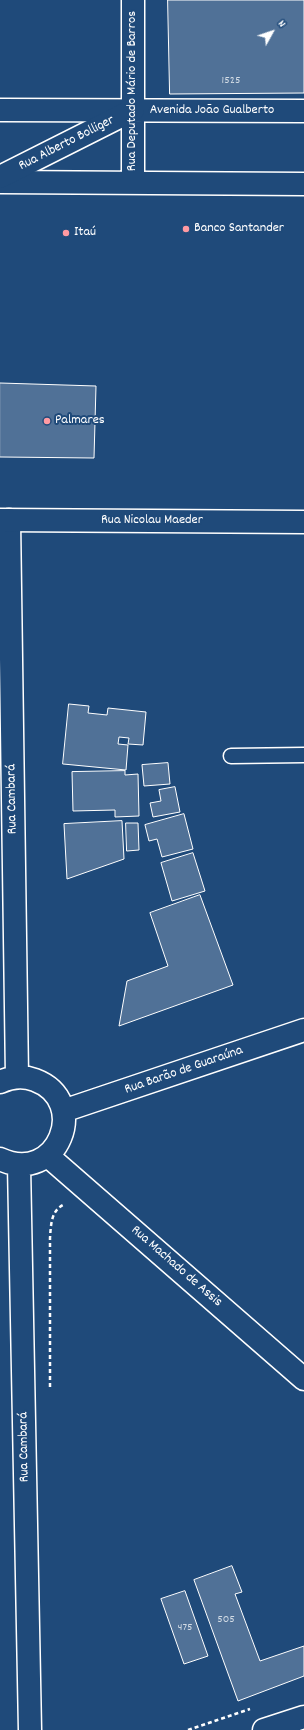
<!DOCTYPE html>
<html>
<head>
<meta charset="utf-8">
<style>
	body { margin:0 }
	#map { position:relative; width:304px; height:1730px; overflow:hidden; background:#1f4a7a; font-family:Dekko,sans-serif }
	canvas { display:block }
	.north { position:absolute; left:252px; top:12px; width:40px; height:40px; -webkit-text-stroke:3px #1f4a7a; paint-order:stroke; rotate:50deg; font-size:11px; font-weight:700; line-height:16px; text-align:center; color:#fff }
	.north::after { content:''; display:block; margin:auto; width:14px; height:18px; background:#fff; clip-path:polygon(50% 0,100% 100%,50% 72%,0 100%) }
</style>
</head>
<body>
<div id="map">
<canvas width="304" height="1730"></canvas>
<div class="north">N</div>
</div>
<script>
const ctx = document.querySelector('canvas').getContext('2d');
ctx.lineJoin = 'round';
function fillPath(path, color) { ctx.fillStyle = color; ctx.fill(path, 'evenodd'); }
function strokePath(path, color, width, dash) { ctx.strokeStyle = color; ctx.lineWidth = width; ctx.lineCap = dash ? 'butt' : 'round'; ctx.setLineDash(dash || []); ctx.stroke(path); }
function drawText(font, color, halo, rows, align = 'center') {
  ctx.font = font + ' Dekko,sans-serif'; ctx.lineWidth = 4; ctx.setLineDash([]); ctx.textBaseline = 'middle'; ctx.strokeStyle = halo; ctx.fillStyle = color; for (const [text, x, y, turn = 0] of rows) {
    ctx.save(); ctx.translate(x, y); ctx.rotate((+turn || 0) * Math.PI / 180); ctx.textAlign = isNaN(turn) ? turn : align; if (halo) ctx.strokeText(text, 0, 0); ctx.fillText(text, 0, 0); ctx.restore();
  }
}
const building = new Path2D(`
	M168,0H304V93L170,94Z
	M0,383L96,386L94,458L0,457Z
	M69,704L89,706L88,713L107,715L108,708L146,712L143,745L128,744L129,738L119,737L118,744L128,745L126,770L63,764Z
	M168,763L170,784L144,786L142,765Z
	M125,771V775L138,774L139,816L115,817V810L73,811L72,772Z
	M175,787L180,812L153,817L150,803L161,801L159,790Z
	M184,814L193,849L162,857L157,839L149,841L145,825Z
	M122,821L124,859L67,879L64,824Z
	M126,823H138L139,850L127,851Z
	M193,853L205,891L172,901L161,863Z
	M200,895L233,985L119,1026L127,981L168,966L150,913Z
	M232,1566L242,1592L235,1594L260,1661L304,1646V1676L238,1701L194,1580Z
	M185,1591L208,1656L184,1664L161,1599Z`);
const path = new Path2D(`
	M50,1387V1238C51,1224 51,1210 65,1204
	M188,1730L250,1709`);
const service = new Path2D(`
	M231,756L304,755`);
const minor = new Path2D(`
	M9,520L17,1077
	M0,1082C11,1077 24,1076 35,1080C91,1101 58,1186 0,1159
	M63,1111L304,1030
	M48,1156L304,1379
	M19,1165L30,1730
	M264,1730L304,1717`);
const tertiary = new Path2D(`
	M0,110L304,111
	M133,110V183
	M0,182L304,184`);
const primary = new Path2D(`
	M0,177L133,110V0
	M0,520L304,522`);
const markers = [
	[186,229,4,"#ff9aa2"],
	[66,233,4,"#ff9aa2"],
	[47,421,4,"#ff9aa2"]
];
const numberNames = [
	["1525",231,81],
	["505",226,1620],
	["475",185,1628]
];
const streetNames = [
	["Rua Deputado Mário de Barros",133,91,-90],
	["Avenida João Gualberto",212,111],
	["Rua Alberto Bolliger",67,144,-27],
	["Rua Nicolau Maeder",152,521],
	["Rua Cambará",13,799,-91],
	["Rua Barão de Guaraúna",184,1071,-19],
	["Rua Machado de Assis",176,1267,41],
	["Rua Cambará",25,1447,-91]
];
const poiNames = [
	["Banco Santander",194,229],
	["Itaú",74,233],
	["Palmares",55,421]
];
fillPath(building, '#507197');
strokePath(building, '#fff', 1);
strokePath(service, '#fff', 17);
strokePath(minor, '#fff', 25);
strokePath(tertiary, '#fff', 25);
strokePath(primary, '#fff', 25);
strokePath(path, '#fff', 2.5, [4, 3]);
strokePath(service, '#1f4a7a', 14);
strokePath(minor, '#1f4a7a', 22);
strokePath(tertiary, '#1f4a7a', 22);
strokePath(primary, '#1f4a7a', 22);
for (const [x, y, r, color] of markers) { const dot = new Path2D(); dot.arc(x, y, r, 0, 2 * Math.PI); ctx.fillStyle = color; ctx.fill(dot); strokePath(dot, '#1f4a7a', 1.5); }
drawText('12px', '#d3dce5', null, numberNames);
drawText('14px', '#fff', '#1f4a7a', streetNames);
drawText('14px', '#fff', '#1f4a7a', poiNames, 'left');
</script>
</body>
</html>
